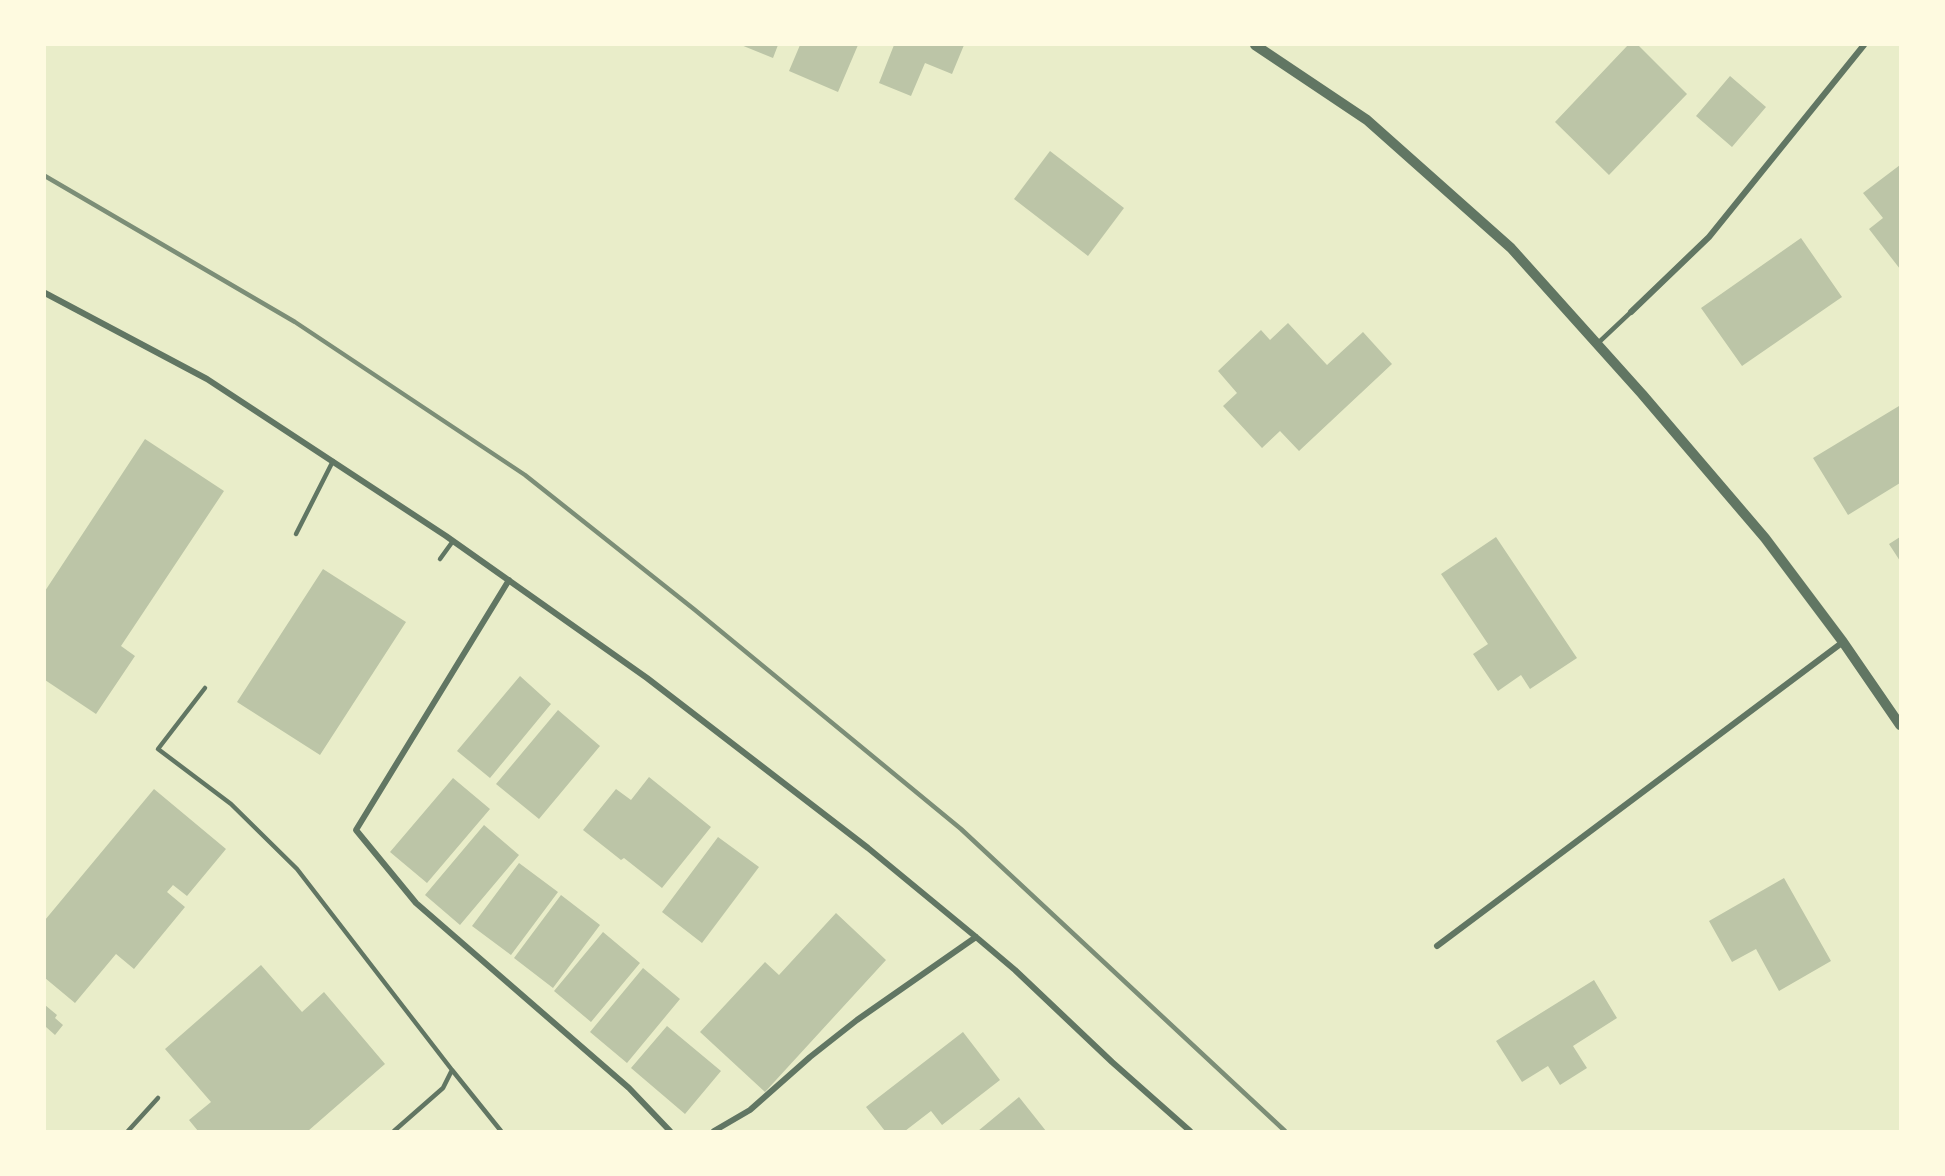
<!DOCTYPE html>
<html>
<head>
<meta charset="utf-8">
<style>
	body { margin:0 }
	#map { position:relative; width:1945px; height:1176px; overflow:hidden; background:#e9edc9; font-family:Commissioner,sans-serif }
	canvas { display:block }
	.frame { position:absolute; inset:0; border:46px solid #fefae0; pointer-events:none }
</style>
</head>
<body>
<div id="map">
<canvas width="1945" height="1176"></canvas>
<div class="frame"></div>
</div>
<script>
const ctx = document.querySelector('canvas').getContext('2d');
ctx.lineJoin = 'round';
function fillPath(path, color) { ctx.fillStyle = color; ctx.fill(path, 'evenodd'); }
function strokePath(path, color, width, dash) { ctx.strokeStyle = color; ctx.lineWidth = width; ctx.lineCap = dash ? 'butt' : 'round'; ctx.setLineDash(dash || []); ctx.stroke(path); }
const building = new Path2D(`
	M741,45H778L773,58Z
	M800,45H858L838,92L789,71Z
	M894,45H964L952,74L925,63L911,96L879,83Z
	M1628,45H1638L1687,94L1609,175L1555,122Z
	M1730,76L1766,107L1732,147L1696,116Z
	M1050,151L1124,208L1088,256L1014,199Z
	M1900,165V269L1869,229L1883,218L1863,193Z
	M1801,238L1842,297L1742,366L1701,308Z
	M1288,323L1327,365L1363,332L1392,364L1299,451L1280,431L1262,448L1223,406L1237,393L1218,371L1261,330L1270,340Z
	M1899,406L1900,483L1848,515L1813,458Z
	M145,439L224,491L121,646L135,656L96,714L45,680V591Z
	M1496,537L1577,658L1530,689L1521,675L1498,691L1473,654L1488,644L1441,574Z
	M1900,537V561L1889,544Z
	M323,569L406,622L320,755L237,702Z
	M520,676L551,704L490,778L457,751Z
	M558,710L600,746L539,819L496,784Z
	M649,777L711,827L662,888L624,858L621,860L583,830L616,789L631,800Z
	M453,778L490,809L427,883L390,852Z
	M154,789L226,849L187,896L173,885L167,892L185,907L134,969L116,954L75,1003L45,978V920Z
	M484,825L519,855L460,925L425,895Z
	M718,837L759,867L702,943L662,912Z
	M519,863L558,892L511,955L472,926Z
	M1784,878L1831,961L1779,991L1756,949L1732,962L1709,921Z
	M561,895L600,925L553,988L514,958Z
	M836,913L886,960L765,1092L700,1032L765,962L779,975Z
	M603,932L640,963L591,1022L554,991Z
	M261,965L302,1012L324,992L385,1064L308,1131H198L189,1120L211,1102L165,1049Z
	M643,968L680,999L627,1063L590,1032Z
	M1594,980L1617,1018L1573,1046L1587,1068L1560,1085L1548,1066L1522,1082L1496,1041Z
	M45,1005L57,1015L55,1018L63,1025L55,1035L46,1027L45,1029Z
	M667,1026L721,1071L685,1114L631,1068Z
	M963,1032L1000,1080L942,1125L931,1111L905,1131H885L866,1107Z
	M1019,1097L1046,1131H978Z`);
const service = new Path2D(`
	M1597,344L1631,312
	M296,534L333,461
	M440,559L453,541
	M205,688L158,749L231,804L297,869L452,1070L443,1088L394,1131
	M452,1070L501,1131
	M128,1131L158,1098`);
const minor = new Path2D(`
	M45,293L207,379L446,536L647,678L868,848L976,937L1015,970L1112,1062L1190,1131
	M1631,312L1709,237L1864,45
	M509,580L356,830L416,903L629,1088L670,1131
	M1437,946L1843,642
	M714,1131L750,1110L810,1057L857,1020L976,937`);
const tertiary = new Path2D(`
	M1255,45L1367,120L1511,248L1642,394L1765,538L1843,642L1900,725`);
const rail = new Path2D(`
	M45,176L295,322L525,475L695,610L961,829L1285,1131`);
fillPath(building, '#bcc5a7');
strokePath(service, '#617663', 4.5);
strokePath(minor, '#617663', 6);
strokePath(tertiary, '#617663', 10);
strokePath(rail, '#7c8e77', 4.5);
</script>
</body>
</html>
